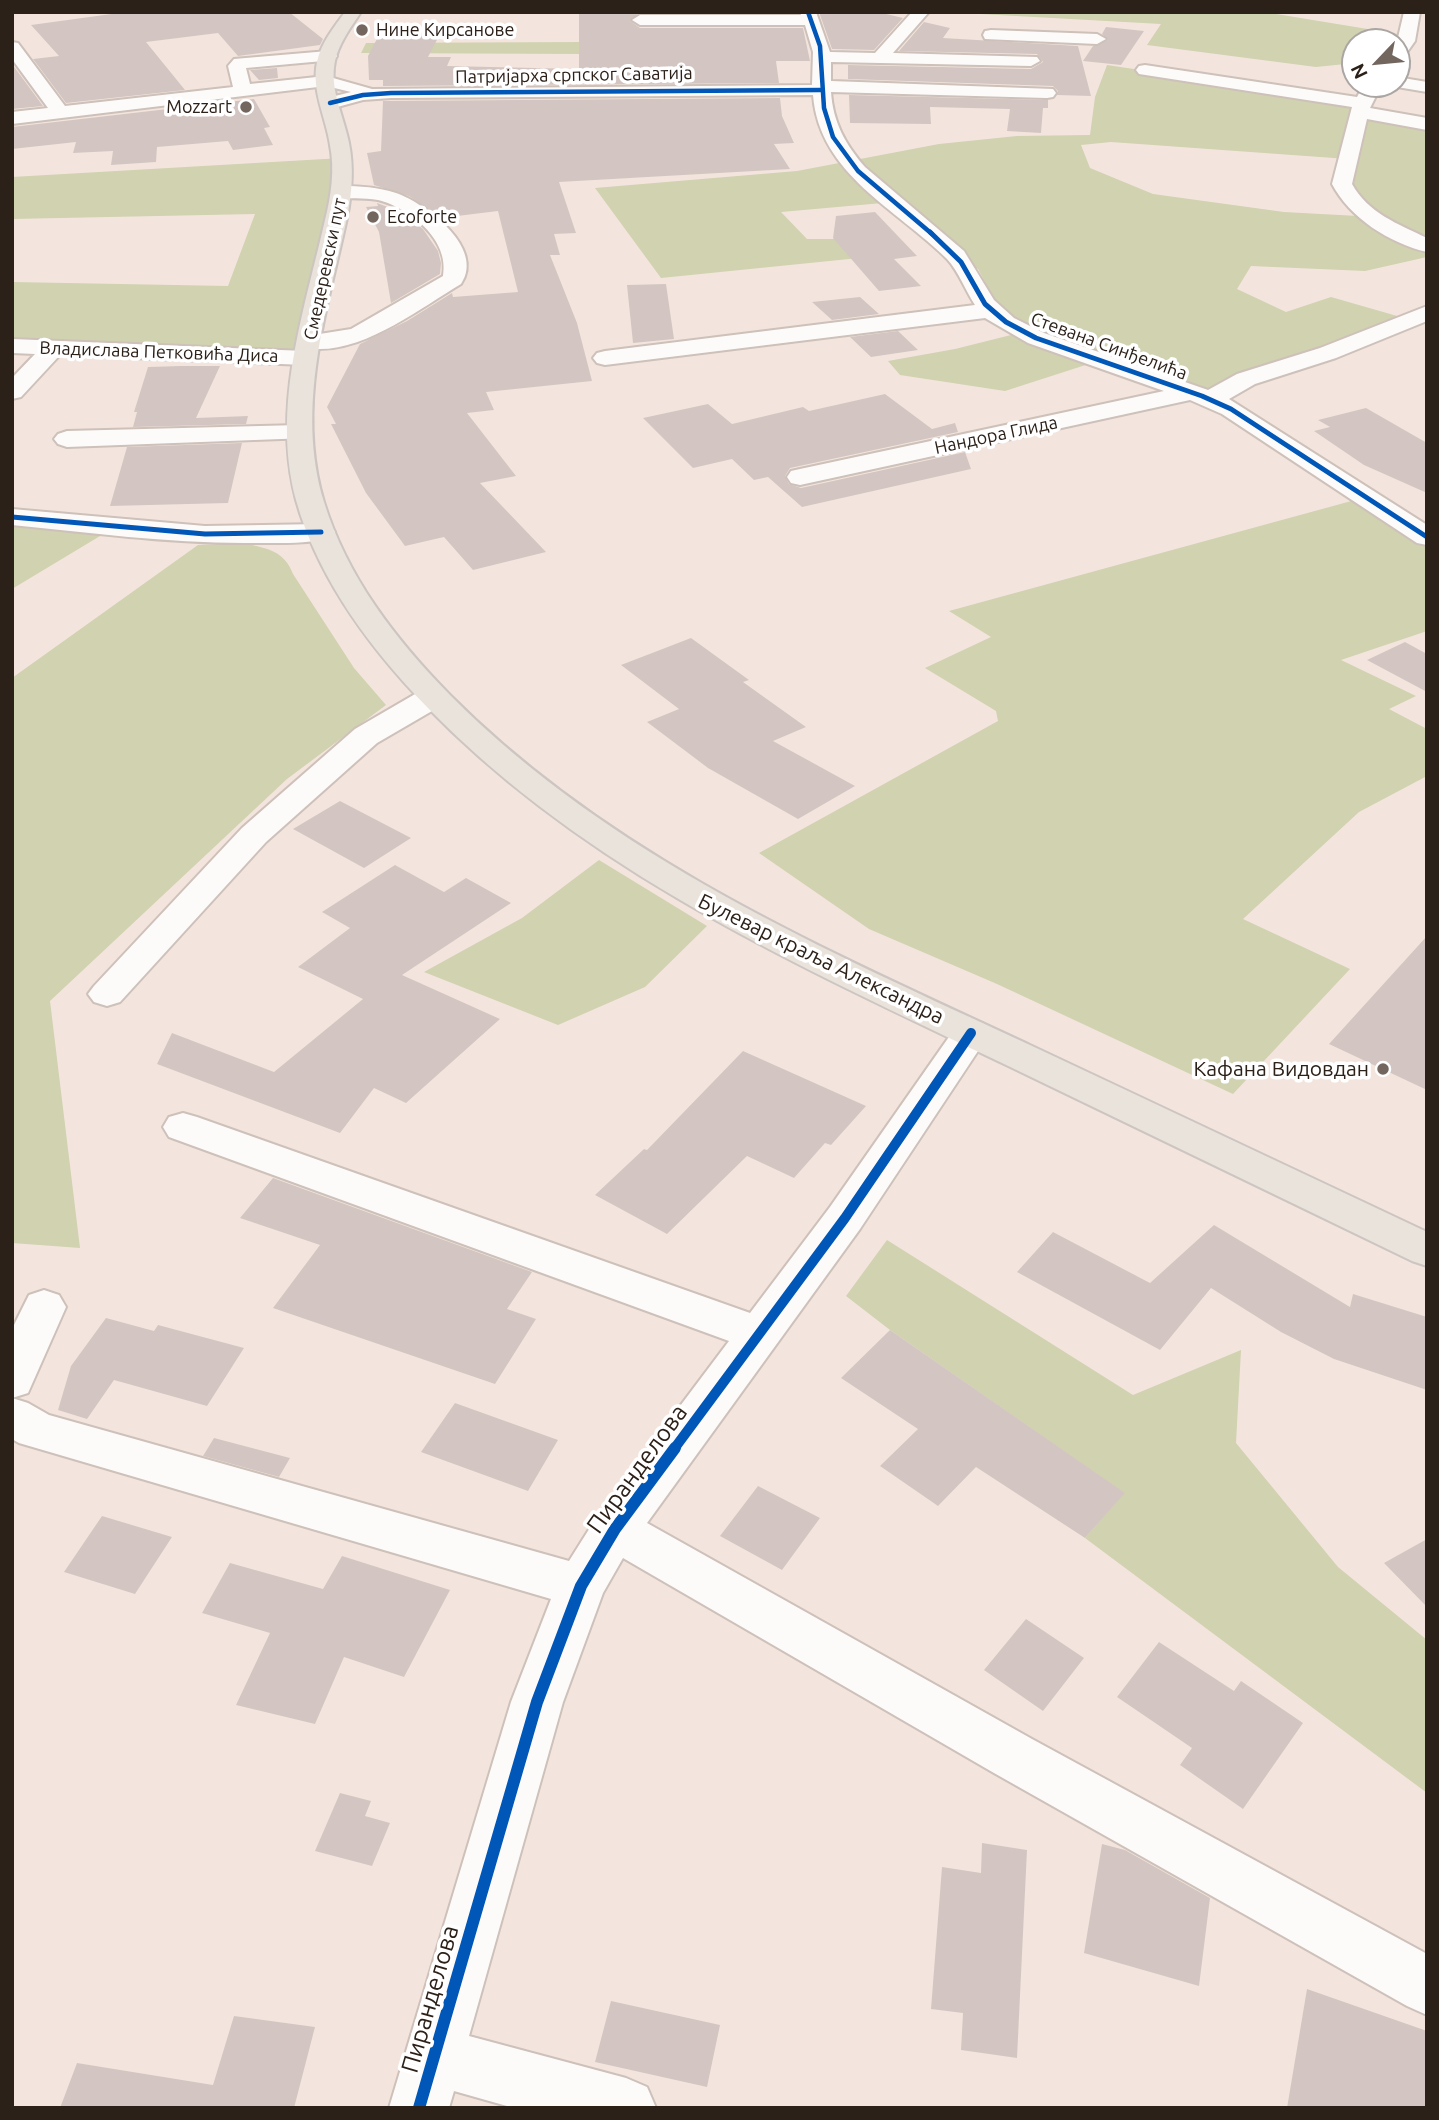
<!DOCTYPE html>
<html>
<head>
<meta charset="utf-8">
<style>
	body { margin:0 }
	#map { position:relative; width:1439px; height:2120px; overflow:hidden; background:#f3e5dd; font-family:Ubuntu,sans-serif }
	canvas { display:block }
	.frame { position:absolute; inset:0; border:14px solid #2c2119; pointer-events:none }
	.north { position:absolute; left:1341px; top:28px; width:70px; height:70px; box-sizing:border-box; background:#fff; border:2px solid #aba6a3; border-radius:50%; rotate:244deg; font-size:19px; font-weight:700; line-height:28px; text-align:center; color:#2c2119 }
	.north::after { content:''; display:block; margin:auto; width:24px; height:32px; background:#72665e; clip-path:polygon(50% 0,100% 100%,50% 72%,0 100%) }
</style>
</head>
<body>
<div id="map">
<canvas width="1439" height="2120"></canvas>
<div class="frame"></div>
<div class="north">N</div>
</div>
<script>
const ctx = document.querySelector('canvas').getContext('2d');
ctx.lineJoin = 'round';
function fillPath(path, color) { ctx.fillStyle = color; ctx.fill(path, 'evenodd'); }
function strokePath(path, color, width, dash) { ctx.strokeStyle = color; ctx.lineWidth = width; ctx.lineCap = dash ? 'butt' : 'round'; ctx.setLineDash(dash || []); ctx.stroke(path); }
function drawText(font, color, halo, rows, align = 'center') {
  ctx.font = font + ' Ubuntu,sans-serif'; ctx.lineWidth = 7; ctx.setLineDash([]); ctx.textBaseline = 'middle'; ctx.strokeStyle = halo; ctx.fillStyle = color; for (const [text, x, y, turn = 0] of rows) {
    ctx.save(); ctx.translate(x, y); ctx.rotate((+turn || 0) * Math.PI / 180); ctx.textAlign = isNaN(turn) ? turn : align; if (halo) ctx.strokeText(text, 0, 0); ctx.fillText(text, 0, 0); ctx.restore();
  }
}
const green = new Path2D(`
	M944,12H1264L1398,34L1391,42H1355V63L1316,67L1147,45L1161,24Z
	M583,42L584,54L361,53L366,43Z
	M1107,65L1362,103L1360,111L1427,124V246L1345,192L1348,159L1111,142L1081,145L1090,168L1153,194L1284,212L1358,216L1427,252V257L1365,271L1251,266L1237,289L1286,312L1331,297L1411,320L1210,399L1098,361L1005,391L900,375L888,361L955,349L1035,329L1013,317L993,297L978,269L959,259L894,202L781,212L807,239H846L869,257L661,278L595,188L797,171L939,144L1017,136L1090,135L1095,97Z
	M342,158L305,358L12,346V282L228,286L255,214L12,219V177Z
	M1366,497L1427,536V631L1341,660L1416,696L1389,709L1427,729V776L1359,812L1243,919L1350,969L1233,1094L997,984L869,929L759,853L998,721L996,711L925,668L991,637L949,611Z
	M12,514L115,527L12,589Z
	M244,543C267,549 284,550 293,574L354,668L386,705L287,779L50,1001L80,1248L12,1243V678L198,545Z
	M599,860L707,926L645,987L558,1025L424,972L522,918Z
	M887,1240L1133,1395L1241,1350L1236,1443L1338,1567L1427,1640V1793L1085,1538L1124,1493L890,1330L846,1296Z`);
const building = new Path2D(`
	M126,12H289L323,39L320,45L238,56L218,33L146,42L185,90L66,103L33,59L59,56L31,25Z
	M579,12H798H640L630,21L640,28H803L810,61H776L779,83L383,86V80H369L368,56L379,35L439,36L428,57H451L447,66L579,69Z
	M819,12H878L903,18L874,50L832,49Z
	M924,22L950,28L943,38L1078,46L1091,96L1057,95L1058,91L1053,86L848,79V65L1031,69L1043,62L1037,54L899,51Z
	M1106,27L1144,31L1121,65L1083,61L1093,46L1108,40L1102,34Z
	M12,64L43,106L12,109Z
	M277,68L278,78L259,80L250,70Z
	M849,95L1048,100V108H1043L1041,133L1007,131L1010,109L930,107L931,124L850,123Z
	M780,98L782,116L794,143L774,144L790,169L559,182L576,233L554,234L560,255H550L577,323L592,381L486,392L494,410L467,413L516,476L480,483L546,552L473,570L444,537L405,546L366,493L331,424H336L327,407L360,344L407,321L452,293L453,297L518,292L498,211L441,218L409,196L374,185L367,153L381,151L383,101Z
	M254,99L270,127L264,128L273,145L233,150L228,141L157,147L156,162L111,165L113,151L73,153L76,142L12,149V127Z
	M377,203L401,212L423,229L438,251L441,263L440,274L391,303L379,232L366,207L378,206Z
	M875,212L917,256L894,259L921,286L879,291L833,238L836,216Z
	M666,284L674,339L633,343L627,285Z
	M860,297L879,314L832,320L812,302Z
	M898,331L918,350L871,357L850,337Z
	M181,366H220L196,418L248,416L246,424L133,427L137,412H134L148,367Z
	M885,394L932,429L955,423L958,432L790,468L785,476L789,484L801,488L965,452L971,469L802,507L768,477L754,480L732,459L693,468L643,418L708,404L732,424L803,407L809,411Z
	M1366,408L1427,443V493L1364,465L1314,431L1330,427L1318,420Z
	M242,443L228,503L110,506L127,447Z
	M691,638L749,680L743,682L806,727L773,741L855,786L798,819L708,768L647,722L679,709L621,665Z
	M1405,642L1427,654V692L1367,660Z
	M340,801L411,838L364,868L293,829Z
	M395,865L444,892L466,878L511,903L402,975L500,1019L406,1103L374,1088L340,1133L157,1064L172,1033L274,1072L363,999L298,967L350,928L322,912Z
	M1427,936V1090L1329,1044Z
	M743,1051L866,1106L831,1145L825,1143L794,1178L747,1156L667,1234L595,1195L644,1149L647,1150Z
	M273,1178L532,1272L507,1309L536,1319L495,1384L273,1308L320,1245L240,1218Z
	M1214,1225L1350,1307L1353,1294L1427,1317V1390L1334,1359L1281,1332L1211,1288L1160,1350L1017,1272L1053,1232L1150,1283Z
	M106,1318L154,1331L158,1325L244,1348L207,1406L114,1380L87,1419L58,1410L71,1366Z
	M890,1330L1125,1493L1085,1538L976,1467L938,1506L880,1466L918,1429L841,1378Z
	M455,1403L558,1440L528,1491L421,1452Z
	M214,1438L290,1458L279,1477L203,1456Z
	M758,1486L820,1518L782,1570L720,1536Z
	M102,1516L172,1537L135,1594L64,1572Z
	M1427,1539V1607L1384,1563Z
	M342,1556L450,1590L404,1677L344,1657L315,1724L236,1705L270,1633L202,1613L230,1563L323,1589Z
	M1026,1619L1084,1658L1043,1711L984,1670Z
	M1159,1642L1234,1691L1241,1681L1303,1723L1243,1809L1180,1765L1192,1748L1117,1697Z
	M340,1793L371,1801L365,1816L390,1823L372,1866L315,1851Z
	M982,1843L1027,1850L1017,2058L961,2050L963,2013L931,2009L942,1867L981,1873Z
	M1102,1844L1125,1850L1210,1898L1199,1986L1084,1953Z
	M1307,1989L1427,2031V2108H1287Z
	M611,2001L720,2025L707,2087L595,2062Z
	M234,2016L315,2027L294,2108H60L77,2063L213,2085Z`);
const minor = new Path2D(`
	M800,12H816L830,52L875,53L912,12H929L893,53L1037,57L1040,61L1031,66L831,62V81L1053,89L1056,93L1053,97L1047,98L831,92C833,122 845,144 865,167L964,251L994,300L1014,318L1044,333L1208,390L1237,374L1320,348L1427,306V321L1336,358L1255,384L1229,399L1427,525V545L1417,543L1222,414L1190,400L800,485L791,483L787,477L791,471L800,469L1164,391L1028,343L985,318L605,365L597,363L593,358L597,353L605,351L975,305C965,290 959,272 947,259C897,209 819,174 813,95L391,98L363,100L330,109L323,107L321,103L323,99L351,92L326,86L12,124V112L48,108L12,59V42L18,43L65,106L233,87L228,66L234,59L328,51L334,52L337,56L334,60L246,68L250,84L326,76L372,89L812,85L813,52L805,25H640L632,20L640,15H801Z
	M1404,12H1420L1415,41L1403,58L1397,59V42Z
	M991,30L1097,34L1106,39L1097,44L985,39L983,35L985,31Z
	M1145,65L1357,97L1364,84H1382L1370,108L1427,118V130L1367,119L1352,184C1368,213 1398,224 1427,238V252C1389,243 1350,218 1332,184L1352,107L1139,74L1136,70L1139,66Z
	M1397,77L1427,82V92L1391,86L1389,84H1397Z
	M342,186C360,186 378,187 396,193C425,203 486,248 461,284C417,310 355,360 301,347L297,342L301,337L351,329L443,276C450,240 410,208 378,200C364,197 349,200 335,196L332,192L335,188Z
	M12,339L305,351L313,353L317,358L313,363L305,365L60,355L21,397L12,399V378L35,354L12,353Z
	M299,425L308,428L312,433L308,438L67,447L58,444L54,439L58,434L67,431Z
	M12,509L205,526L321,524L331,526L335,532L331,538C307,544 280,543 255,543C174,544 93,533 12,525Z
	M433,688L444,690L448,697L444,704L377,743L266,842L120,1002L107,1006L94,1002L88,994L94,986L242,828L355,729L422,690Z
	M971,1020L984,1024L990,1033L984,1042L860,1229L647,1523L1032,1739L1427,1954V2015L1407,2006L994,1773L623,1558L603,1593L563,1702L469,2036L626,2078L647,2087L656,2108H514L454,2091L449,2108H389L511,1702L551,1599L19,1443L12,1439V1398L28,1403L49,1415L569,1561L598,1515L729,1341L169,1137L163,1127L169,1117L183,1113L197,1117L750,1313L830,1207L958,1024Z
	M44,1290L59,1295L66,1307L28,1393L12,1398V1329L29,1295Z`);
const major = new Path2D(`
	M345,12H361C351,27 339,43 335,61C329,89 344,117 349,143C354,168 352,193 347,218C327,311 295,407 324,502C347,577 396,640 450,695C613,859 824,949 1030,1045C1162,1107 1294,1169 1427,1232V1266L1412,1261C1276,1195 1139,1129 1002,1063C797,965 587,872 426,706C370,648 318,579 296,500C271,406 304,312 325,220C331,196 335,170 330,145C326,118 311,90 317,62C321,43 334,27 345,12Z`);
const cyclewayFar3 = new Path2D(`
	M808,12L820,46L824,108L833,137L858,171L932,234
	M330,103L363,95L391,93L820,90`);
const cyclewayFar2 = new Path2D(`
	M930,232L961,262L985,304L1006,322L1036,338L1202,396L1231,409L1427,537
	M12,517L205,534L321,532`);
const cyclewayFar1 = new Path2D(`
	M674,1449L845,1218L971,1033`);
const cycleway = new Path2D(`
	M419,2108L537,1702L581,1586L615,1529L675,1448`);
const markers = [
	[362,30,7,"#72665e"],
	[246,107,7,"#72665e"],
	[373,217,7,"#72665e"],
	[1383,1069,7,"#72665e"]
];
const farPoinames = [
	["Нине Кирсанове",376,30],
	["Mozzart",232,107,"right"],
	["Ecoforte",387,217]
];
const farStreetnames = [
	["Патријарха српског Саватија",574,75,-1],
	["Смедеревски пут",325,269,-78],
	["Стевана Синђелића",1109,346,20],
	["Владислава Петковића Диса",159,352,2],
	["Нандора Глида",996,435,-12]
];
const streetNames = [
	["Булевар краља Александра",821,959,26]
];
const poiNames = [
	["Кафана Видовдан",1369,1069]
];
const nearStreetnames = [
	["Пиранделова",637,1469,-54],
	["Пиранделова",430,1999,-74]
];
fillPath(green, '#d0d2b0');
fillPath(building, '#d3c6c2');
strokePath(minor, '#cdc1ba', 4);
strokePath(major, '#cdc5c1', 4);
fillPath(minor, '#fdfbfa');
fillPath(major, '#e9e3db');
strokePath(cyclewayFar3, '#0057b8', 4.5);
strokePath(cyclewayFar2, '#0057b8', 5);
strokePath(cyclewayFar1, '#0057b8', 10);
strokePath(cycleway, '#0057b8', 12);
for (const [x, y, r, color] of markers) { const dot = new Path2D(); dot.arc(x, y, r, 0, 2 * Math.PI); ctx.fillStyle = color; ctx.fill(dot); strokePath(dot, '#fff', 2.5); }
drawText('18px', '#2c2119', '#fff', farPoinames, 'left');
drawText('18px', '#2c2119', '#fff', farStreetnames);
drawText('21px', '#2c2119', '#fff', streetNames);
drawText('21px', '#2c2119', '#fff', poiNames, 'right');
drawText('24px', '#2c2119', '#fff', nearStreetnames);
</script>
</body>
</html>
